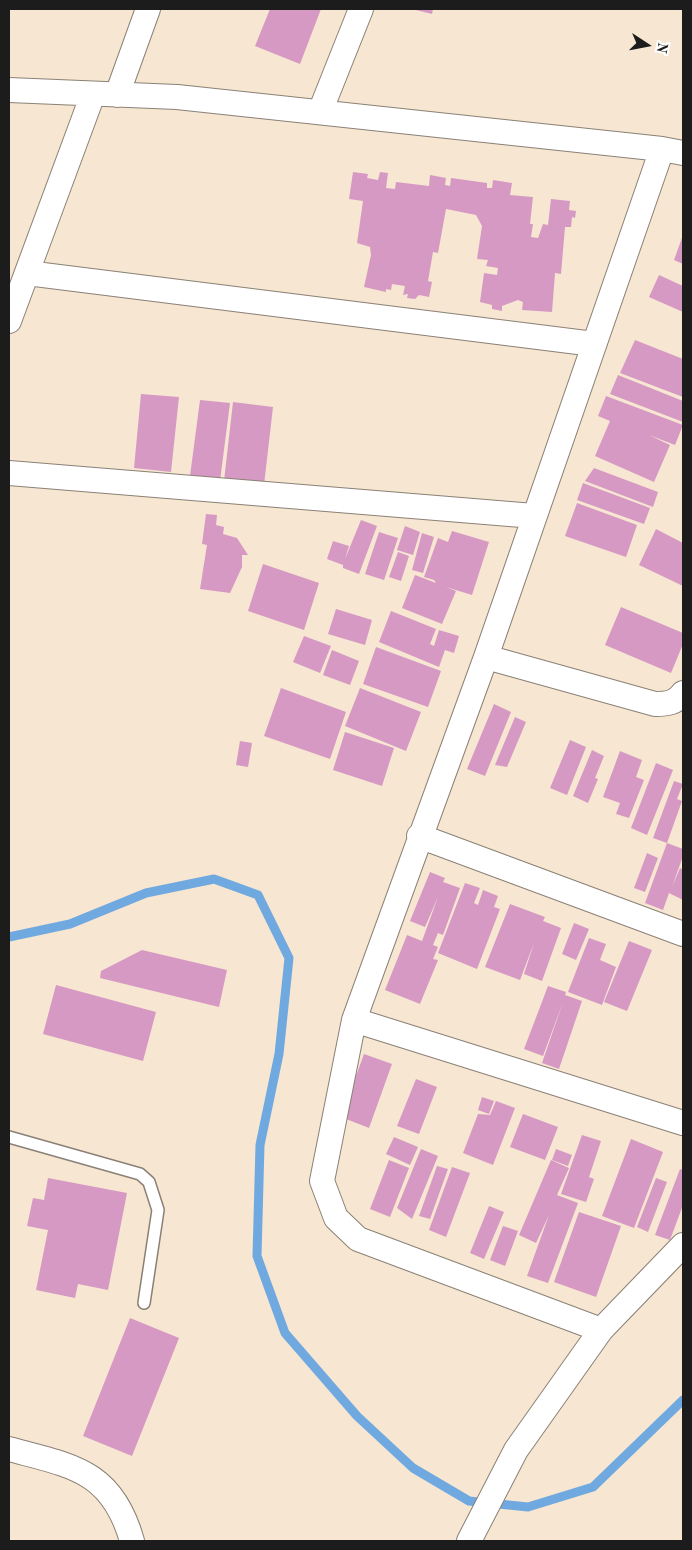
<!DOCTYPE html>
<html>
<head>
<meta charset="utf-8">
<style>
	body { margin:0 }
	#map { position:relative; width:692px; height:1550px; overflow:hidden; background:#f7e6d1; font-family:"Old Standard TT",serif }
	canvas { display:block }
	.frame { position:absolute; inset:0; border:10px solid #1c1c1c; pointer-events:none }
	.north { position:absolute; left:622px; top:20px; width:50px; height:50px; -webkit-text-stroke:4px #fff; paint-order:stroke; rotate:101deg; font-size:14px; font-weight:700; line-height:20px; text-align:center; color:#1c1c1c }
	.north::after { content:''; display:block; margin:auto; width:18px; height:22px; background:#1c1c1c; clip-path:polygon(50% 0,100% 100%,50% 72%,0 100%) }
</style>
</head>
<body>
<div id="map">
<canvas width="692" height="1550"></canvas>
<div class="frame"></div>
<div class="north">N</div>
</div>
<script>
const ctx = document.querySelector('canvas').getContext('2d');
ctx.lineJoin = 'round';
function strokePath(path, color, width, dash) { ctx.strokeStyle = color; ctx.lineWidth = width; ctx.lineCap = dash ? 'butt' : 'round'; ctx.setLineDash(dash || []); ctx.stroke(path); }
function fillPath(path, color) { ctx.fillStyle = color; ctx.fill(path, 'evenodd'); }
const stream = new Path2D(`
	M9,937L70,924L146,893L214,879L258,895L289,958L279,1054L260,1145L257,1256L285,1333L357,1416L413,1468L469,1501L528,1507L593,1487L683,1400`);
const building = new Path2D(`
	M270,9H321L300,64L255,46Z
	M412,9H433L432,14Z
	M353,172L368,174L367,178L378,180L380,172L388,173L386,188L395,189L396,182L429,186L430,175L446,178L445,185L450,186L451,178L487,183V188H492L493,180L512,183L510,195L533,197L530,224H533L531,237L538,238L543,224L548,225L551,199L570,201L569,210L576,211L575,218L572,217L571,227H565L561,274L555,273L552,312L522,310L523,302L518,300L502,306V311L492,309V305L480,302L484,273L497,275L498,268L486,266L488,260L477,259L482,226L476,215L446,209L438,253L433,252L428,281L432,282L429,297L419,295L415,299L407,298L408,294L403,295L405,286L392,284L391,290L386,289V292L364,287L371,255L370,247L357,243L363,201L349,199Z
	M683,235V264L674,260Z
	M659,275L683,286V312L649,297Z
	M635,340L683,359V397L620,373Z
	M618,375L683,401V422L610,394Z
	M141,394L179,397L171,472L134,468Z
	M606,396L683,425L675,445L649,435L670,445L654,482L595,456L610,421L598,416Z
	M200,400L230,403L220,481L212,477L211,486L198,477L190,476Z
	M233,402L273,407L264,485L224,481Z
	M594,468L658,492L653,507L585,481Z
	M583,483L650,508L644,524L577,500Z
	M577,503L637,525L626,557L565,536Z
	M206,514L217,515L216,525L224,527L223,534L237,538L248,555H242V567L230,593L200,589L207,545L202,544Z
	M361,520L377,526L359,574L343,568V565L327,559L333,541L349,546L345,559Z
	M405,526L420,532L413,555L397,550Z
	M656,529L683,543V586L639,565Z
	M452,531L489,542L472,595L446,587L456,591L442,624L402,608L415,575L436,583L434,580L424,577L438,538L448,542Z
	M379,532L398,538L384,580L365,574Z
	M422,533L434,537L423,573L412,570Z
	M398,552L409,556L401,581L389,577Z
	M263,564L319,583L304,630L248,611Z
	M621,607L683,633V644L671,673L605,645Z
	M336,609L372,620L365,645L328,634Z
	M391,611L436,629L430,644L434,646L439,630L459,636L454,653L445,650L439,667L379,642Z
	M304,636L331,646L320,673L293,662Z
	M376,647L441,671L428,707L363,684Z
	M332,650L359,661L350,685L323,675Z
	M281,688L346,712L330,759L264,736Z
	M360,688L421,712L406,751L345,726Z
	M494,704L511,712L485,776L467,769Z
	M515,717L526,722L507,767L495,765Z
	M345,732L394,748L382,786L333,770Z
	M570,740L586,747L567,795L550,788Z
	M240,741L252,743L248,767L236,765Z
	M592,750L604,756L595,778L598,779L588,803L573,796Z
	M620,751L642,760L636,777L644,780L629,818L616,814L620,803L603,797Z
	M656,763L673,770L647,835L631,828Z
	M674,781L683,784L677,799L682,801L667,843L683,849V856L672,887L680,868L683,870V900L669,893L663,910L645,903L667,843L653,838Z
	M647,853L658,858L645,892L634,888Z
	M430,872L445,878L443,882L460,888L443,935L438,933L433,945L438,947L433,959L438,960L420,1004L385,990L407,935L422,941L438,897L425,927L410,921Z
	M465,883L480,888L474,903L478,905L483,890L498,896L494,907L500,909L477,969L438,953Z
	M510,904L545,917L543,921L561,928L542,981L524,974L534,943L520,980L485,967Z
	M574,923L589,929L576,960L562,954Z
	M589,938L606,944L600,960L616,967L602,1005L568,992Z
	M629,941L652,950L627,1011L604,1002Z
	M142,950L227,970L219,1007L100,978L101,971Z
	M56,985L156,1012L143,1061L43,1034Z
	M548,986L566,992L565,995L582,1001L559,1069L542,1063L563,1002L543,1056L524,1049Z
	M364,1054L392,1064L369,1128L341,1117Z
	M416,1079L437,1087L419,1134L397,1126Z
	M482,1097L494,1101L489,1114L478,1110Z
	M496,1101L515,1108L493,1165L463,1153L478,1114L490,1115Z
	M523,1114L558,1127L545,1160L510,1147Z
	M582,1135L601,1141L589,1177L594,1179L586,1202L561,1194Z
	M394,1137L418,1147L410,1165L386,1154Z
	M631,1139L663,1152L634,1228L602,1216Z
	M421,1149L438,1156L412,1219L397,1208Z
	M556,1149L572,1155L568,1166L552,1160Z
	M389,1160L409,1168L390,1217L370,1209Z
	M551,1160L569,1168L557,1195L578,1203L548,1283L527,1276L549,1215L536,1243L519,1235Z
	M437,1166L448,1169L430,1219L419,1216Z
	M452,1167L470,1173L446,1237L429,1230Z
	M680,1169L683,1170V1205L670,1240L655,1235Z
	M48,1178L127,1193L108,1290L78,1284L75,1298L36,1290L48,1230L27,1226L33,1198L44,1200Z
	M656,1178L667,1182L648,1232L637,1227Z
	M489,1206L504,1212L484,1259L470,1253Z
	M579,1212L621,1226L596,1297L554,1282Z
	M503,1226L518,1231L505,1266L490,1260Z
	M130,1318L179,1338L132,1456L83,1436Z`);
const lane = new Path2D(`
	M9,1137L140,1174L149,1182L158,1210L144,1303`);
const street = new Path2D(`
	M9,90L177,97L662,149L683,153
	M117,95L148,9
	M320,112L361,9
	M27,273L594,344
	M9,321L93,94
	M9,473L534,516
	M486,657L655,704C667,704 676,703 683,693
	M419,836L683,934
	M354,1020L683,1123
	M601,1330L358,1239L336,1218L322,1181L354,1020L486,657L662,149
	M9,1449C72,1466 112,1470 132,1541
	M469,1541L516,1450L601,1330L683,1245`);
strokePath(stream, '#70a9e0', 9);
fillPath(building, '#d699c4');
strokePath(lane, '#8a8176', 14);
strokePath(street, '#8a8176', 26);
strokePath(lane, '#fff', 11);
strokePath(street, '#fff', 24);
</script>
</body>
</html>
